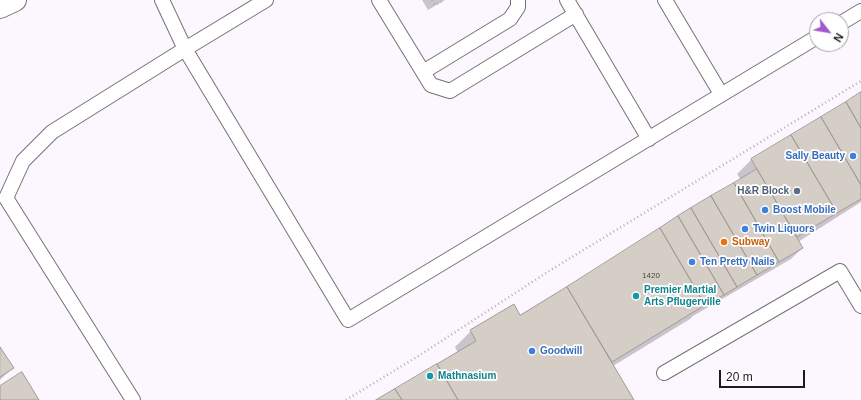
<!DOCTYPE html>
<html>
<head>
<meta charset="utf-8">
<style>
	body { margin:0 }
	#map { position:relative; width:861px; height:400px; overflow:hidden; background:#fcf6ff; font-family:Helvetica,sans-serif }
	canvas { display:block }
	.north { position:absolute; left:809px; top:12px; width:40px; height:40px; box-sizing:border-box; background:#fff; border:1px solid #a4a3a5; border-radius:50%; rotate:121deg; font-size:11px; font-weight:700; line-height:16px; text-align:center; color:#1c1a1d }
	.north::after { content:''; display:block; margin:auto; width:14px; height:18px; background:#a259cc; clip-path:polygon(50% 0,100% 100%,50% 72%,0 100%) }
	.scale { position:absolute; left:719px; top:370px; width:86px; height:18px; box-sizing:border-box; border:2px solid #1c1a1d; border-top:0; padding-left:5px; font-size:12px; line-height:14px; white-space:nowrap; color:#1c1a1d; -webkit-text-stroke:3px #fff; paint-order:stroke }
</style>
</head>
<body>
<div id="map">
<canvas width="861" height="400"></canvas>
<div class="north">N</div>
<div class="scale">20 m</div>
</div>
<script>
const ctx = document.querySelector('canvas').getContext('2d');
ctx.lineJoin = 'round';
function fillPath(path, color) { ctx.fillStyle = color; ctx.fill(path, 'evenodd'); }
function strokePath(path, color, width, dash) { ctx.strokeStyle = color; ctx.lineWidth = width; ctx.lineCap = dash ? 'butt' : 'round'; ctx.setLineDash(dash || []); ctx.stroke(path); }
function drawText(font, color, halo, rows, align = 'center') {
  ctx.font = font + ' Helvetica,sans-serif'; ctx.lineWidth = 3.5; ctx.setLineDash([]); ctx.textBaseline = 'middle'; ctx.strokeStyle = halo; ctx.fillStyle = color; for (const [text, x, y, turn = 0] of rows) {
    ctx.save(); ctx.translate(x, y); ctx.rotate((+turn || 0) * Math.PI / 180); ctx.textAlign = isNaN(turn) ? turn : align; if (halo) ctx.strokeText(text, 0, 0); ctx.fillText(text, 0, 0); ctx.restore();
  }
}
const shadow = new Path2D(`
	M422,0H445L428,10Z
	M861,94V202L798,242L802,248L791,259L693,316L690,319L613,366L633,400H378L458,353L455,347L471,331L520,316L741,180L737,174L751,160Z
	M0,349L12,368L0,380Z`);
const building = new Path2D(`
	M861,92V128L846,102Z
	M846,102L861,128V185L821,117Z
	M821,117L861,185V199L837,213L791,135Z
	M791,135L837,213L797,237L751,159Z
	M757,169L803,248L779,262L734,183Z
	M734,183L779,262L757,275L711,196Z
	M711,196L757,275L737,287L691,208Z
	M691,208L737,287L724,295L678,216Z
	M678,216L724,295L705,305L660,228Z
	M660,228L705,305L612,362L567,287Z
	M567,287L634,400H458L437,364L476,341L470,330L514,304L520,315Z
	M0,347L14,368L0,377Z
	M437,364L458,400H402L395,389Z
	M22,372L39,400H0V386Z
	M395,389L402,400H376Z`);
const path = new Path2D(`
	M432,0L435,5L444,0
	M346,400L420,355L549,271L861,81`);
const service = new Path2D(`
	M162,0L185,49L266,0
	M379,0L431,85L450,91L576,14
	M567,0L649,139
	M665,0L721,94
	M841,23L861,11
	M423,72L510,19L518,7V0
	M664,373L840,271L861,306
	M133,400L6,198L23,161L52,132L185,49L348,320L817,37`);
const secondary = new Path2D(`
	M0,7L15,0`);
const markers = [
	[853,156,4,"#3f7fe0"],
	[797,191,4,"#5c6f8a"],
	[765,210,4,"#3f7fe0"],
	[745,229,4,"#3f7fe0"],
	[724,242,4,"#e8710a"],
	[692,262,4,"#3f7fe0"],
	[636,296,4,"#0f9aa8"],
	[532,351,4,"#3f7fe0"],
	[430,376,4,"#0f9aa8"]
];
const numberNames = [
	["1420",651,276]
];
const shopNames = [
	["Sally Beauty",845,156,"right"],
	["Boost Mobile",773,210],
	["Twin Liquors",753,229],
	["Ten Pretty Nails",700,262],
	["Goodwill",540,351]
];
const serviceNames = [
	["H&R Block",789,191]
];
const foodNames = [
	["Subway",732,242]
];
const cultureNames = [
	["Premier Martial",644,290],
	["Arts Pflugerville",644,302],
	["Mathnasium",438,376]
];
fillPath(shadow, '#0003');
fillPath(building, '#d5cec6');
strokePath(building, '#a29b94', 1);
strokePath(service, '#767178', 16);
strokePath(secondary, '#767178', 24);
strokePath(path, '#b3aeb5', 2.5, [1, 3]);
strokePath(service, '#fff', 14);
strokePath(secondary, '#fff', 22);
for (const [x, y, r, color] of markers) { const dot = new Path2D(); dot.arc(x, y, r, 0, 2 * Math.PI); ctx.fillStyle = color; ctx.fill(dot); strokePath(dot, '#fff', 1.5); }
drawText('8px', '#4a4747', null, numberNames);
drawText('bold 10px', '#366cbe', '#fff', shopNames, 'left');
drawText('bold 10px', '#4e5e75', '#fff', serviceNames, 'right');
drawText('bold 10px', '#c56008', '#fff', foodNames, 'left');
drawText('bold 10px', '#0d838f', '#fff', cultureNames, 'left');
</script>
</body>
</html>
